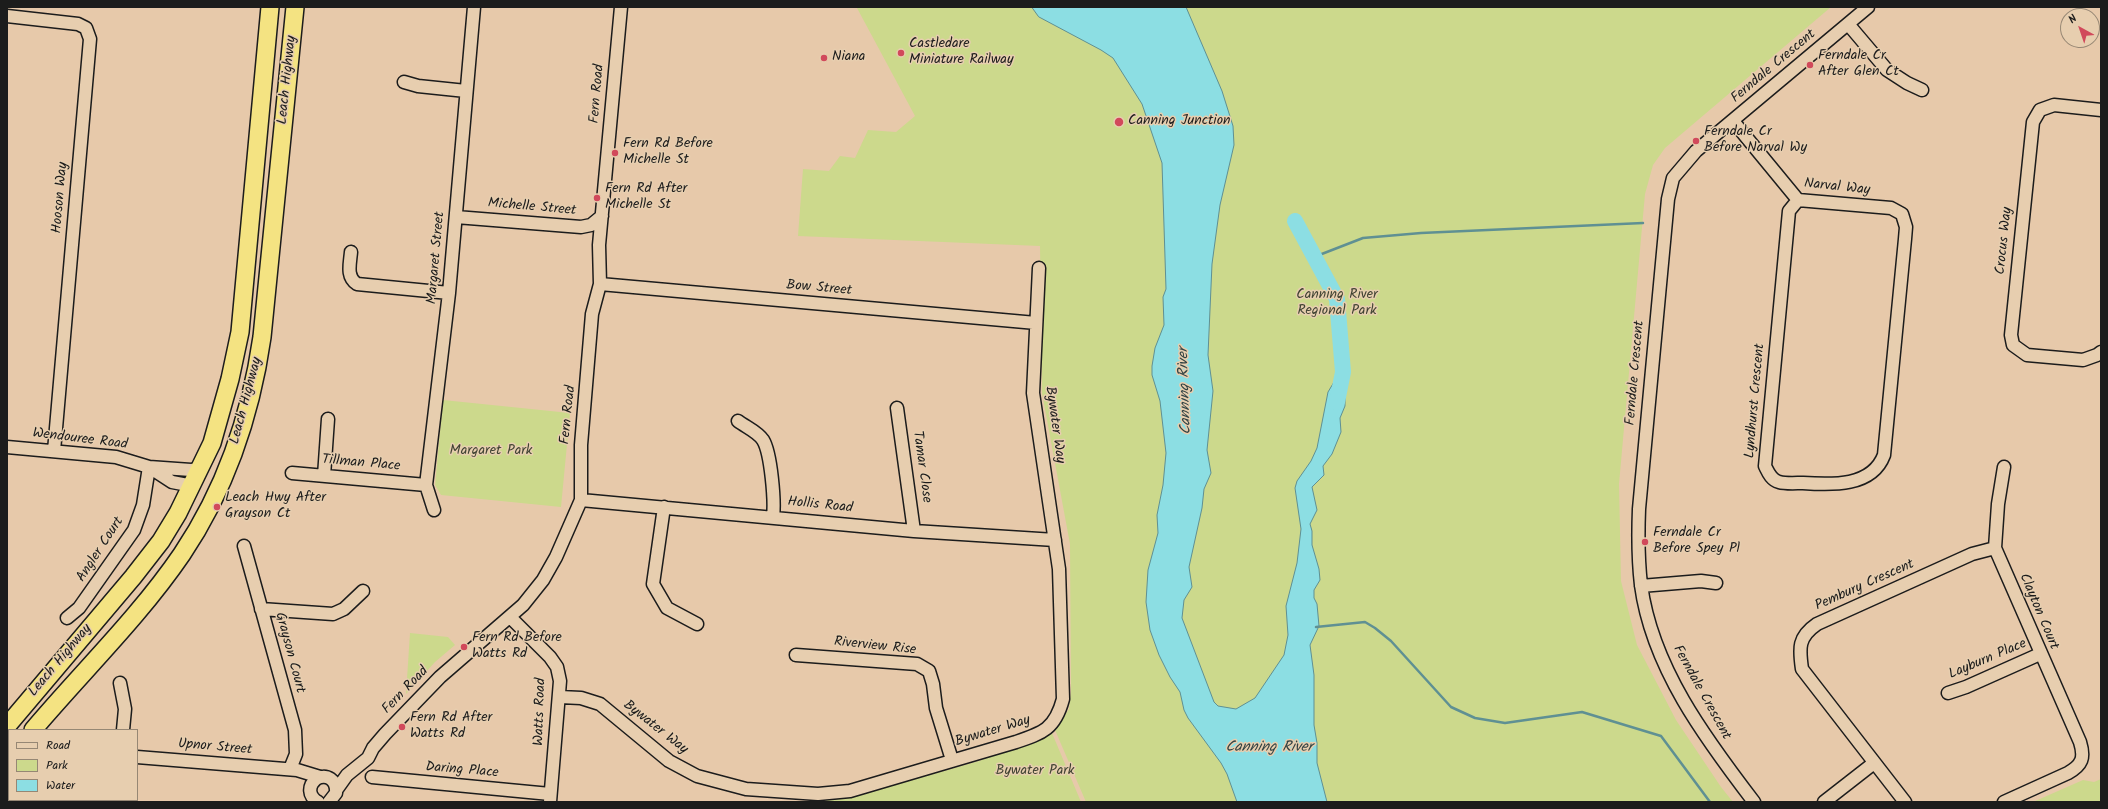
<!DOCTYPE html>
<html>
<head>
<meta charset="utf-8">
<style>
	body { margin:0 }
	#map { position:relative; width:2108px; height:809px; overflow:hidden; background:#e7c9aa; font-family:Kalam,sans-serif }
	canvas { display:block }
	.frame { position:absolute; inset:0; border:8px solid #1c1c1c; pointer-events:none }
	.legend { position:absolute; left:8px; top:729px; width:130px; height:72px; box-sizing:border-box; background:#e7ceaf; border:1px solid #968774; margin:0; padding:5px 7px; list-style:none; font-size:12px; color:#1c1c1c }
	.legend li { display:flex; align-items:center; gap:8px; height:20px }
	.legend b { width:20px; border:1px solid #968774 }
	.north { position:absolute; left:2060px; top:8px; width:40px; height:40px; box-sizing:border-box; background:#e7ceaf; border:1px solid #968774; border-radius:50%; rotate:320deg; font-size:11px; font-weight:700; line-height:16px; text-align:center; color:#1c1c1c }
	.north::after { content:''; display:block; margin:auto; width:14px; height:18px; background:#d1495b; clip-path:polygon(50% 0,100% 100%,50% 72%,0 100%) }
</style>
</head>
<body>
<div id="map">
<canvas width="2108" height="809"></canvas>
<div class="frame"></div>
<ul class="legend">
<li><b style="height:5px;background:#e7ceaf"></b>Road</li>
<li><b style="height:11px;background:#ccd98c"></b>Park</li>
<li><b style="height:11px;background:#8cdee3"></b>Water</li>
</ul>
<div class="north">N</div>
</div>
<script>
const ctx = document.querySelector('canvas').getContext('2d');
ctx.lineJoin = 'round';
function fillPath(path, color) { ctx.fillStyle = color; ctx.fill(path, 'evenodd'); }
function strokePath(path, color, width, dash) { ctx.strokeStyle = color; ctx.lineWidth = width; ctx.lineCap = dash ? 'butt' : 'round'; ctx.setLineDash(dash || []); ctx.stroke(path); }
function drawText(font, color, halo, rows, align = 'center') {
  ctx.font = font + ' Kalam,sans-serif'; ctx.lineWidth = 3; ctx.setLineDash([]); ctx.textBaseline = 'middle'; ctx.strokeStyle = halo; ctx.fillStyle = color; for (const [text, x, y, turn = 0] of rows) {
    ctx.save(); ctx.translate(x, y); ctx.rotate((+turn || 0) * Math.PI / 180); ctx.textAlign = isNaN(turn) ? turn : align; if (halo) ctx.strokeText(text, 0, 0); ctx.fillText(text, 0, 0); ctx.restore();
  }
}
const green = new Path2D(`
	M859,7H1831L1665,148L1653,165L1645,194L1619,484L1621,581L1637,645L1676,720L1721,787L1733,802H1086L1055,730L1069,709L1071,692L1070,544L1042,393L1040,246L798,236L803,169L829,171L840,156L855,158L868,130L896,132L915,116L857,8Z
	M443,400L570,413L561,507L441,495L435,485Z
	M410,633L448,637L455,645L435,662L406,694Z
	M1052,733L1081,802H811L853,797L979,761Z
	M2101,779V802H2033L2083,780L2094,782Z`);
const water = new Path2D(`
	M1032,7H1186L1222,91L1233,126L1234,145L1220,205L1212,264L1208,355L1213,391L1207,450L1211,473L1204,489L1202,508L1189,567L1192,587L1184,600L1182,618L1214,702L1218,706L1236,709L1255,698L1284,655L1288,635L1286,606L1297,563L1301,529L1295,488L1297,481L1311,461L1317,448L1328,392L1334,382L1342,381L1345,387V406L1340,418L1341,432L1332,454L1323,466L1324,475L1312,487L1317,510L1310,524L1312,531V545L1319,569L1320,580L1314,590V598L1317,604L1319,626L1310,645L1314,675V725L1317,743V763L1327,802H1237L1227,774L1221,763L1188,718L1184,710L1180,692L1170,677L1159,655L1150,630L1146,602L1148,570L1158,533L1157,515L1163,485L1166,453L1160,401L1152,375V366L1155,348L1164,325L1163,297L1166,289L1162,163L1142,104L1113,58L1101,50L1039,17Z`);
const stream = new Path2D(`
	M1314,257L1363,238L1421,233L1643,223
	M1316,627L1365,622L1375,628L1391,641L1451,707L1475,718L1505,723L1582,712L1661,736L1710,802`);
const river = new Path2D(`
	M1295,221L1337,299L1343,372L1337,402`);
const minor = new Path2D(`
	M7,16L78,24L86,28L90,39L54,451
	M1848,24L1887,70L1907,83L1922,90
	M404,82L418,86L466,91
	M2101,110L2054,105L2040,110L2033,122L2011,335L2013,345L2027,355L2083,360L2097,355L2101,352
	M1733,121L1798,200L1891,208L1902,214L1906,227L1905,239L1884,455C1872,487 1832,485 1803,483C1796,483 1786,484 1779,482C1771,480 1768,472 1765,466L1789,211L1798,200
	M456,217L581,227L591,225L602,216
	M351,252C350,264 346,277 357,284L449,293
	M600,284L1036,323
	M897,408L914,531
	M738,421C746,427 758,432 763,440C771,453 775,501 773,517
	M7,447L116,457L149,467L172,482L193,486
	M149,467L191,470L201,469
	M292,473L426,485
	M324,476L328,419
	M581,500L914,531L1055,540
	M664,507L653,584L667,608L697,624
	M434,510L426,485L449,293L474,7
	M244,546L295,730L296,754L290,769
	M1641,586L1701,581L1716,583
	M261,609L333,614L344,609L363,591
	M510,617L550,657L557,667L560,681L550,802
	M67,618L79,608L134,530L143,505L149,467
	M796,655L917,664L929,671L933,684L936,708L952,760
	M120,683L125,709L123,730
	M1948,693L1966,687L2040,654
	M560,697L581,698L600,704L669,761L697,776L746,789L818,794L850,791L1016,742C1043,733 1055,729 1063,699L1059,569L1033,393L1039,268
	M137,757L297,770L320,777
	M372,777L550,794
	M337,789L347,775L368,758L373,748L385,734L440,677L523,605L543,580L556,557L581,500V445L592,314L600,284L599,245L621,7
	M117,802V800
	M318,802C308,796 308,786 316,779C327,773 337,780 336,793L329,802
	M1754,802C1705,738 1652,667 1641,585C1638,559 1638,534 1639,509L1668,199L1673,178L1696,151L1868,7
	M1824,802L1874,763
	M1905,802L1802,669C1799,648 1798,637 1817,624L1972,554L1995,548
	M2004,802L2068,773C2082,765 2085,758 2080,742L1995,548L1998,504L2004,467`);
const highway = new Path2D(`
	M7,726L133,577L161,541L178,513L212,443L230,379L240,332L270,7
	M33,730C82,672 139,617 182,554C225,490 251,414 262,337L295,7
	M7,761L9,758`);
const markers = [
	[901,53,4,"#d1495b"],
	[824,58,4,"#d1495b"],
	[1810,65,4,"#d1495b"],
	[1119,122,5,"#d1495b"],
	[1696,141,4,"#d1495b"],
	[615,153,4,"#d1495b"],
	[597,198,4,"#d1495b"],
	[217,507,4,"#d1495b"],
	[1645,542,4,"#d1495b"],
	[464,647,4,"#d1495b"],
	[402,727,4,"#d1495b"]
];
const poiNames = [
	["Castledare",909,45],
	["Miniature Railway",909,61],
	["Ferndale Cr",1818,57],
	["After Glen Ct",1818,73],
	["Niana",832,58],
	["Canning Junction",1128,122],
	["Ferndale Cr",1704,133],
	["Before Narval Wy",1704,149],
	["Fern Rd Before",623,145],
	["Michelle St",623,161],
	["Fern Rd After",605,190],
	["Michelle St",605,206],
	["Leach Hwy After",225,499],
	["Grayson Ct",225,515],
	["Ferndale Cr",1653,534],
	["Before Spey Pl",1653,550],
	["Fern Rd Before",472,639],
	["Watts Rd",472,655],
	["Fern Rd After",410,719],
	["Watts Rd",410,735]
];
const streetNames = [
	["Ferndale Crescent",1774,67,-40],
	["Leach Highway",288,80,-84],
	["Fern Road",598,94,-85],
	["Narval Way",1837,188,6],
	["Hooson Way",61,198,-85],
	["Michelle Street",532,208,5],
	["Crocus Way",2005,241,-84],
	["Margaret Street",437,258,-85],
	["Bow Street",819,289,5],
	["Ferndale Crescent",1636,373,-85],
	["Leach Highway",247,401,-75],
	["Lyndhurst Crescent",1756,401,-85],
	["Fern Road",569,415,-84],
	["Bywater Way",1054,425,82],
	["Wendouree Road",80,440,7],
	["Tillman Place",361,464,5],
	["Tamar Close",921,467,82],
	["Hollis Road",820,506,6],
	["Angler Court",101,550,-57],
	["Pembury Crescent",1865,586,-24],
	["Clayton Court",2038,612,67],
	["Riverview Rise",875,647,6],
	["Grayson Court",289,653,75],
	["Layburn Place",1988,660,-23],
	["Leach Highway",61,661,-50],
	["Fern Road",406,691,-46],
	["Ferndale Crescent",1701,693,61],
	["Watts Road",541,712,-88],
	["Bywater Way",655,728,38],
	["Bywater Way",993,732,-17],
	["Upnor Street",215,748,5],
	["Daring Place",462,771,5]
];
const parkNames = [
	["Canning River",1337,296],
	["Regional Park",1337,312],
	["Margaret Park",491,452],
	["Bywater Park",1035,772]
];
const waterNames = [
	["Canning River",1186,391,-92],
	["Canning River",1269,748]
];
fillPath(green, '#ccd98c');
fillPath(water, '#8cdee3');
strokePath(water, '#5f9093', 1);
strokePath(stream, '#5f9093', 2.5);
strokePath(river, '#8cdee3', 16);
strokePath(minor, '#1c1c1c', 15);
strokePath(highway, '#1c1c1c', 20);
strokePath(minor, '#e7ceaf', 12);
strokePath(highway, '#f4e382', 17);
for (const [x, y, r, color] of markers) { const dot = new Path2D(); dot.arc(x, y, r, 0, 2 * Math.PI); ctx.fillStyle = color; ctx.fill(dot); strokePath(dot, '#e7ceaf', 1.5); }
drawText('14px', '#1c1c1c', '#e7ceaf', poiNames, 'left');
drawText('14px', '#1c1c1c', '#e7ceaf', streetNames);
drawText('14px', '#3f4232', '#e7ceaf', parkNames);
drawText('italic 15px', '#324344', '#e7ceaf', waterNames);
</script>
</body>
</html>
